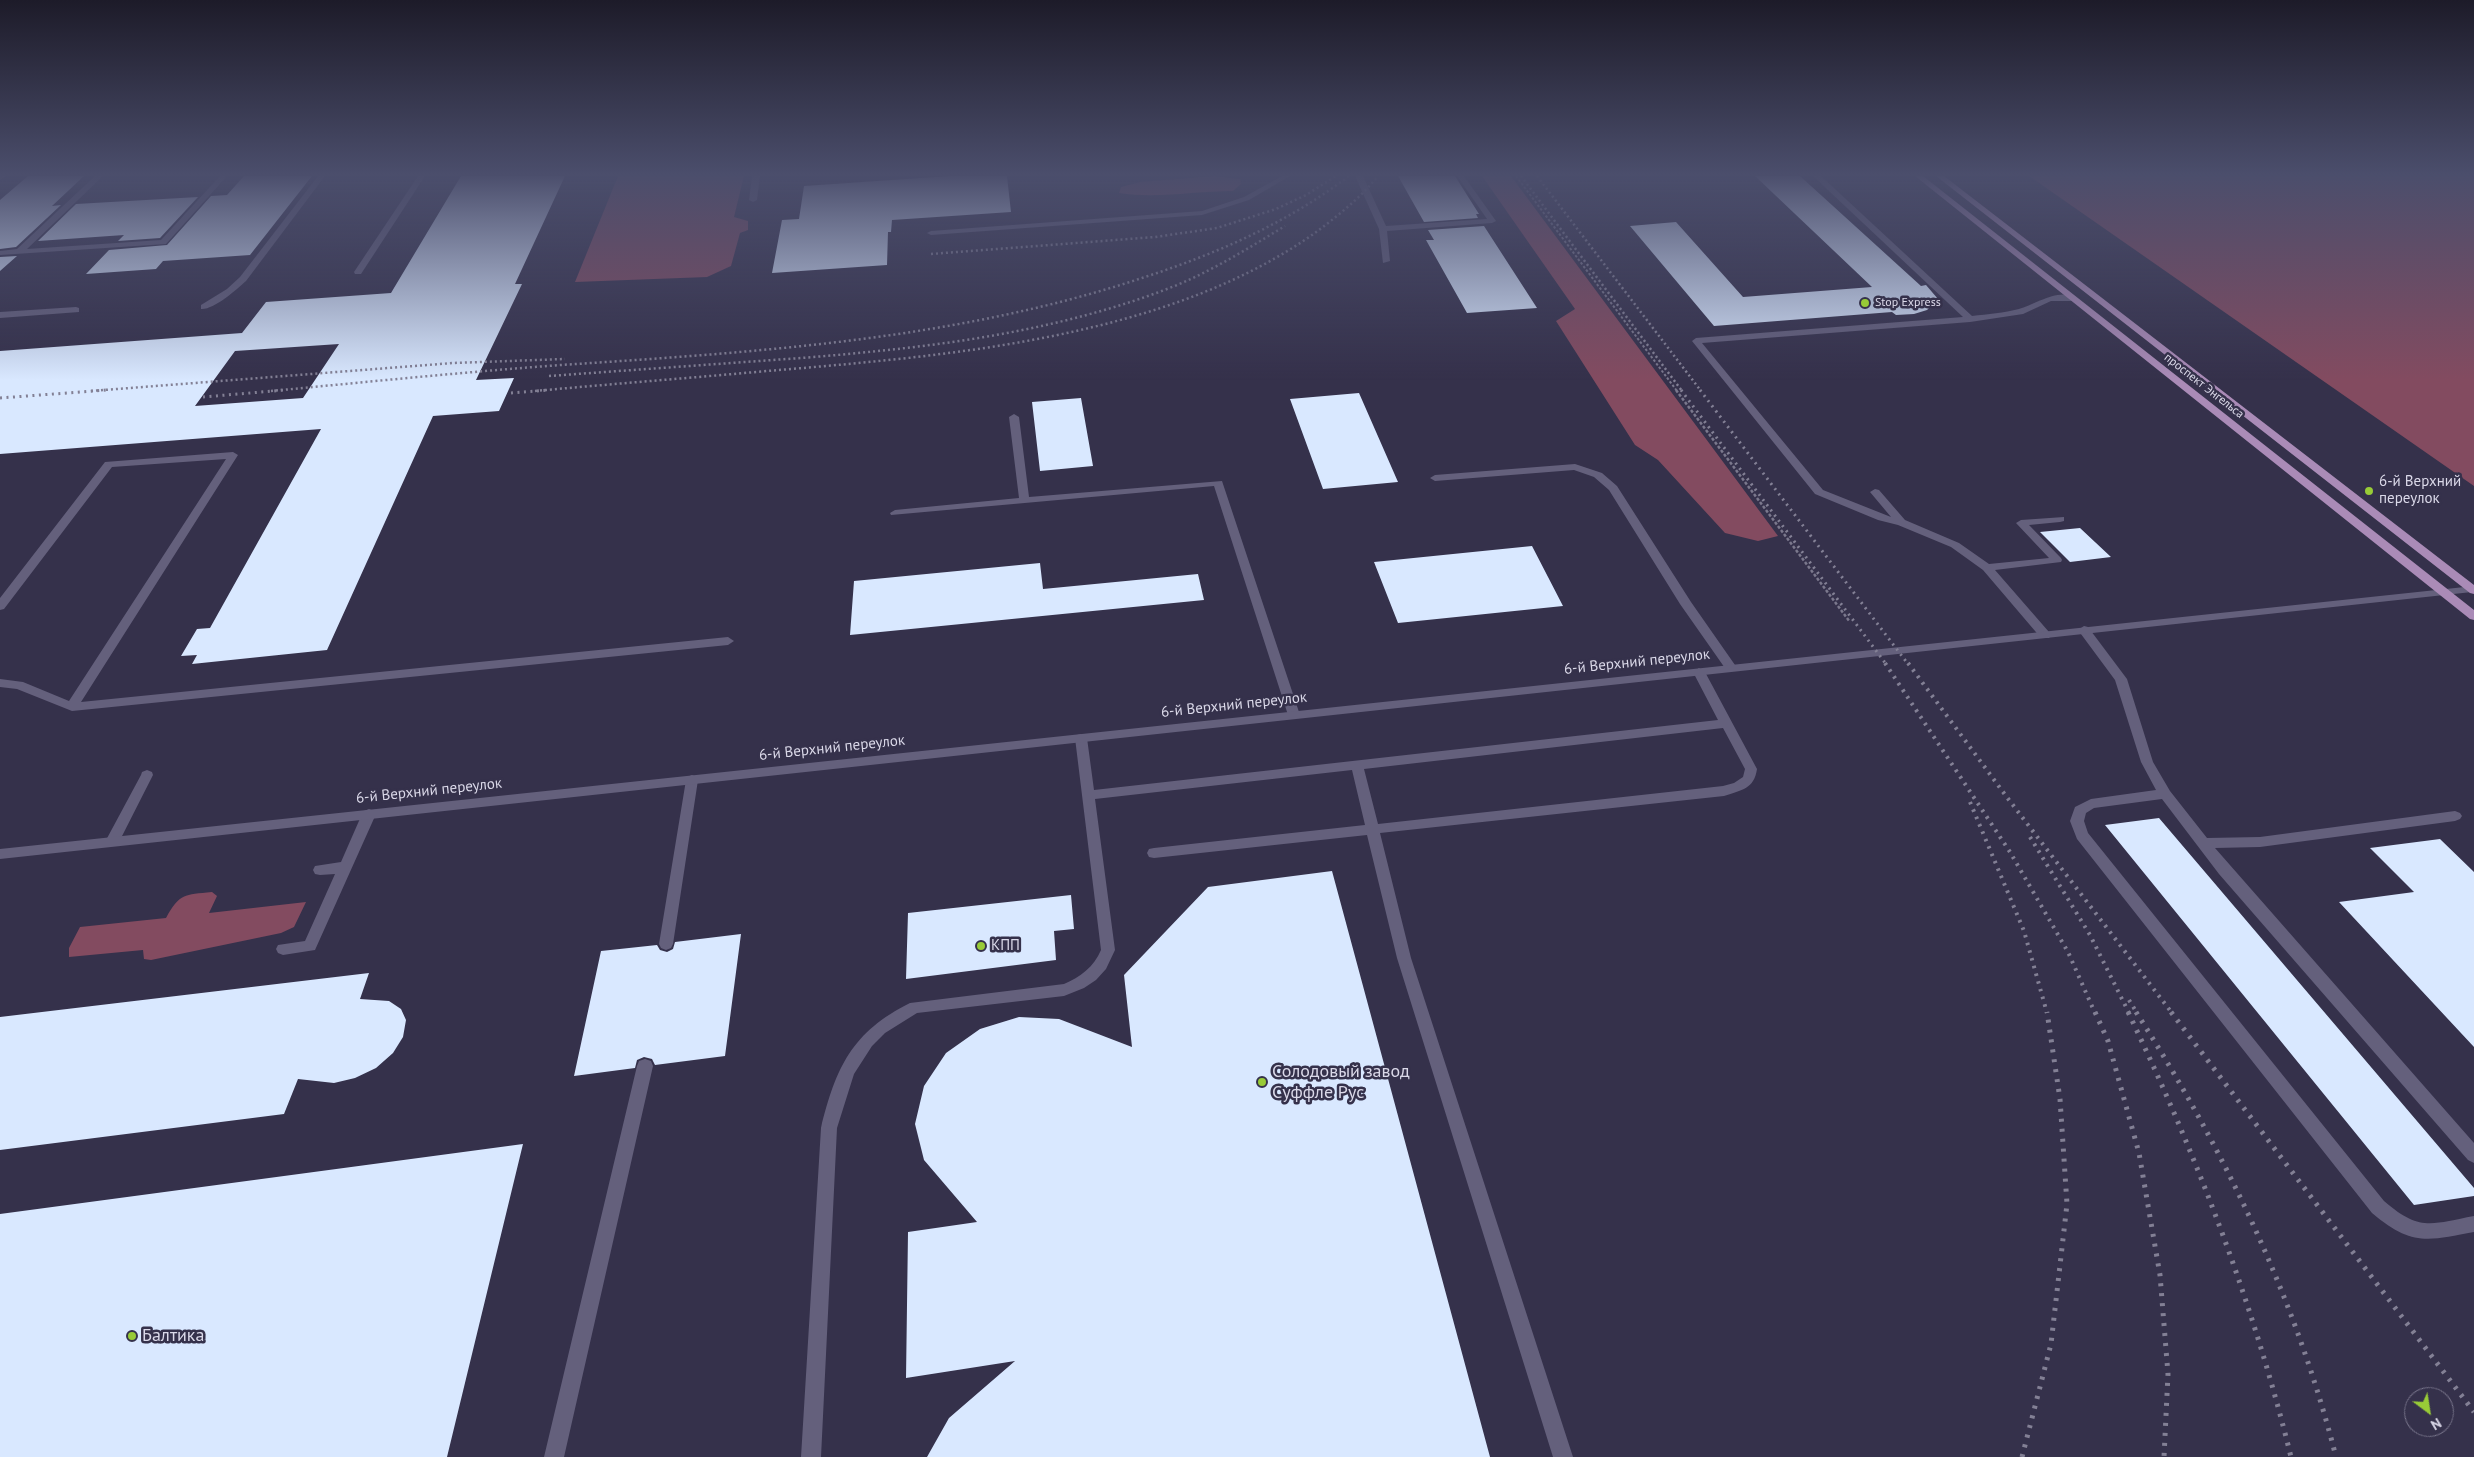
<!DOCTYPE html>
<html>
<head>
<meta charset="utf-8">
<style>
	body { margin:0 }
	#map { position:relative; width:2474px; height:1457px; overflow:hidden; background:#35314b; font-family:"PT Sans",sans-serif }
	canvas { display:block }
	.north { position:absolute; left:2404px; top:1387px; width:50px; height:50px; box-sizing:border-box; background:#35314b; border:1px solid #77748a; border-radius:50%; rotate:149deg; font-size:14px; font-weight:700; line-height:20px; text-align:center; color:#dbd9e9 }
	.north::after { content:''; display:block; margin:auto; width:18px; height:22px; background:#98cb37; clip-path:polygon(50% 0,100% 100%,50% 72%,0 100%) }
</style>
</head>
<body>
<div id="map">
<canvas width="2474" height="1457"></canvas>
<div class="north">N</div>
</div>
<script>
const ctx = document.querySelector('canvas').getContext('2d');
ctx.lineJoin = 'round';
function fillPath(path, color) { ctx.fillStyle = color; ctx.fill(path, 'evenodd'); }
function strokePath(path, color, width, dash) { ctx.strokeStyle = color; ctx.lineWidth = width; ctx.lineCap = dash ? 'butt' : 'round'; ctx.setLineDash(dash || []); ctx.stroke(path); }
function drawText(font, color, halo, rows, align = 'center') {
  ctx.font = font + ' "PT Sans",sans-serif'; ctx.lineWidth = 5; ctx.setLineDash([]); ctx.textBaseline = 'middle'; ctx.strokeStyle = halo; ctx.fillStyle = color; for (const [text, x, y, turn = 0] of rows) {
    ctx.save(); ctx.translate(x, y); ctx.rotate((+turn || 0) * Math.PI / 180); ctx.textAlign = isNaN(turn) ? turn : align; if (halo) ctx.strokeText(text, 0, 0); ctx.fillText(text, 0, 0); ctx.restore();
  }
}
const green = new Path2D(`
	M618,176H744L734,217L748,221V230L740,233L731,266L707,277L575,282Z
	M1214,176L1240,179L1241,184L1233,191C1194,191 1157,199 1119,193L1121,187L1140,182Z
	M1482,176H1511L1778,536L1758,541L1725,533L1658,460L1635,445L1556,321L1575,309Z
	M2029,176H2474V486Z
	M212,892L217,896L209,913L306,902L294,927L281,933L151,960L144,959L143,950L69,957V948L80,927L166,918C180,893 184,895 212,892Z`);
const building = new Path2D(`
	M28,176H84L52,206L61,205L16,247L0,249V200Z
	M244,176H312L250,255L163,261L156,269L86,274L109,250L167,245L211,196L227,195Z
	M461,176H565L515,284H522L476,380L514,378L499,411L433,416L327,650L192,664L197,655L181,656L197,629L210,628L321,429L0,454V351L242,333L266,302L391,293ZM339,344L303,398L195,406L235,351Z
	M950,176H1007L1011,212L892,220L891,232H888L887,265L772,273L782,220L799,219L804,186Z
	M1398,176H1455L1479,214H1476L1478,218L1424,222Z
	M1755,176H1800L1921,286L1926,285L1938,299L1927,310L1914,314L1896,315L1892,312L1714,326L1630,226L1676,222L1743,297L1872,287Z
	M198,197L160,238L118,241L124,235L38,241L76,204Z
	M1484,226L1537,308L1467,313L1426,240H1434L1428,230Z
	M17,256L0,271V257Z
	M1359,393L1398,482L1323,489L1290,399Z
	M1081,398L1093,466L1040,471L1032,402Z
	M2080,528L2111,557L2070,562L2040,532Z
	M1532,546L1563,606L1398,623L1374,562Z
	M1040,563L1043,589L1198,574L1204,600L850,635L854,581Z
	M2159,818L2474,1188V1196L2414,1205L2105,825Z
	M2440,839L2474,872V1047L2339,902L2414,892L2370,848Z
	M1332,871L1490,1457H927L949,1418L1015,1361L906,1378L908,1232L977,1222L924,1160L915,1124L924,1086L946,1053L980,1029L1019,1017L1059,1019L1132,1047L1124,975L1208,887Z
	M1071,895L1074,929L1054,931L1056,960L906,979L908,913Z
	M741,934L725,1056L655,1065L652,1059L644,1057L637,1060L635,1068L574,1076L601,951L657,945L660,950L667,952L673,949L675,942Z
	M369,973L360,999L389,1001L401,1009L406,1020L403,1037L393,1053L376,1068L355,1078L334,1083L298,1079L284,1114L0,1150V1017Z
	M523,1144L447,1457H0V1214Z`);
const pathFar1 = new Path2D(`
	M1516,176L1677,391`);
const path = new Path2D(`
	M1676,390L1850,622`);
const service = new Path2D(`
	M0,176H6L0,180Z
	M95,176H103L27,249L161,240L220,176H227L166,244L0,255V251L17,249Z
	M318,176H325L246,281C237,289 214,310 201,309V305L227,289L240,277Z
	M418,176H425L361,274H355L354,272Z
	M752,176H760L757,200L753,202L749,200Z
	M1282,176H1290L1249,200L1202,215L931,235L927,233L931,231L1202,211L1244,197Z
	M1355,176H1363L1386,226L1487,219L1457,176H1464L1496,221L1492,223L1387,231L1390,261L1383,263L1379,229Z
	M1813,176H1821L1972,316C1988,314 2004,313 2019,309C2034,305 2060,287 2075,298L2071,301H2051L2023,314L1970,322L1702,343L1823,490L1891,517L1870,492L1875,489L1879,490L1905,520L1959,543L1989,564L2049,558L2016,523L2021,520L2064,517V521L2060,522L2029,525L2061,558L2062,560L2061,562L1995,570L2049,632L2051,635L2049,638H2041L1983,570L1951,547L1898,525L1878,520L1815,494L1692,341L1696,338L1963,317Z
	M76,307L79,308V312L0,318V312Z
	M1014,414L1019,417L1029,497L1222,481L1300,715L1298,718H1290L1288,715L1214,486L891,515L890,513L895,510L1019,498L1009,417Z
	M233,452L238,455L81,702L728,637L734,641L728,645L72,711L17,689L0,687V679L23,682L69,701L226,459L112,467L4,609L0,610V598L105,462Z
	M1575,464L1602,473L1617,486L1691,602L1735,665L1737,668L1735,671H1727L1680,604L1609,490L1594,477L1574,470L1435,481L1430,478L1435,475Z
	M2084,626L2088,627L2127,679L2153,762L2170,791L2207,838L2260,837L2455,811L2460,813L2462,816L2460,819L2455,821L2260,847L2215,848L2474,1143V1163L2468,1160L2219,874L2162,799L2094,808L2086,813L2084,821L2088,833L2384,1201C2420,1232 2431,1224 2474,1216V1232C2427,1241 2411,1246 2372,1213L2077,839L2070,821L2075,807L2091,799L2156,790L2141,762L2115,680L2078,630Z
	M1699,668L1705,672L1757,769C1754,789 1742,790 1724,796L1380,833L1411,958L1573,1457H1553L1397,958L1367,835L1154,858L1149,857L1147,853L1149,849L1154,848L1365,825L1352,770L1095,799L1115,950L1106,969L1096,980L1084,988L1064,996L917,1013L885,1033L872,1046L854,1074L837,1128L821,1457H801L821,1128C836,1067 852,1032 910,1003L1064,984C1080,977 1094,967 1101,950L1075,738L1077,735L1081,734L1087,738L1094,790L1718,720L1693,672ZM1723,728L1745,769L1743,777L1734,783L1723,786L1378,824L1364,769Z
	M147,770L152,772L153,775L119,842L117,846H107L105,842L141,775L142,772Z
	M692,775L697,777L698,780L673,944L671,948L666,950L661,948L659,944L686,780L687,777Z
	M369,809L374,811L376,814L315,950L283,955L278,953L276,949L278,945L305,941L335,874L320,875L315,874L313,870L315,866L341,862L362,814L364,811Z
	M645,1059L651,1061L653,1066L564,1457H544L637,1066L639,1061Z`);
const minor = new Path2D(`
	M2474,586V592H2472L0,859V849Z`);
const primary = new Path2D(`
	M1915,176H1923L2474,610V620L2470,619Z
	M1936,176H1944L2474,585V594L2470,593Z`);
const railFar3 = new Path2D(`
	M1521,176L1682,391
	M1537,176L1701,391
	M931,254L1155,237L1217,228L1276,209L1306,195L1336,176
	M549,376C633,370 717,364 801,358C926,348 1049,334 1167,289C1209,273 1247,249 1285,226
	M91,391L453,363L565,359
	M271,391C367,382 464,372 561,365C757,352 957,340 1145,277C1218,253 1287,223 1349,176
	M535,391C612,384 689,378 767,371C946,356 1169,339 1319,230C1340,214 1361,197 1378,176`);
const railFar2 = new Path2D(`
	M1681,390L1886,664
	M1700,390L1908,664
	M511,393L550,390
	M203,397L285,390
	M0,398L107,390`);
const railFar1 = new Path2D(`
	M1885,663L2010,852L2068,952L2095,1013
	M1908,663L2006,796L2172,1013
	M1970,802L2024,931L2047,1013
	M2030,837L2090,935L2129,1013
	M2129,1000L2137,1013`);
const rail = new Path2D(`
	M2095,1012L2108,1041L2139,1153L2160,1275L2168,1374L2164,1457
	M2128,1012C2197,1156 2253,1302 2291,1457
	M2136,1012C2224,1149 2296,1299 2336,1457
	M2171,1012L2474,1412
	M2022,1457L2051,1344L2067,1204L2060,1099L2047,1012`);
const markers = [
	[1865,303,5,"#98cb37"],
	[2369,491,5,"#98cb37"],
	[981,946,5,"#98cb37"],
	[1262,1082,5,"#98cb37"],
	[132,1336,5,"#98cb37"]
];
const farPoinames = [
	["Stop Express",1875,303]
];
const farStreetnames = [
	["проспект Энгельса",2204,386,38]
];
const poiNames = [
	["6-й Верхний",2379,482],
	["переулок",2379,499],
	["КПП",991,946]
];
const streetNames = [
	["6-й Верхний переулок",1637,662,-6],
	["6-й Верхний переулок",1234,705,-6],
	["6-й Верхний переулок",832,748,-6],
	["6-й Верхний переулок",429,791,-6]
];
const nearPoinames = [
	["Солодовый завод",1272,1072],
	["Суффле Рус",1272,1093],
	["Балтика",142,1336]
];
fillPath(green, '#834b60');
fillPath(building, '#d9e8ff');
strokePath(pathFar1, '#7b788d', 2, [2.5, 2]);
strokePath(path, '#7b788d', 2.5, [3, 2]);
fillPath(service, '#64607c');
fillPath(minor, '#64607c');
fillPath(primary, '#aa8bb7');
strokePath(railFar3, '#838095', 2.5, [2, 3]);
strokePath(railFar2, '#838095', 3, [2, 4.5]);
strokePath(railFar1, '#838095', 4, [2.5, 5.5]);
strokePath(rail, '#838095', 5, [3, 7]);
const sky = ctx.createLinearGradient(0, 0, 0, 380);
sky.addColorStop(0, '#1d1b29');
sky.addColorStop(0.46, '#4b4e6c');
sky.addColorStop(1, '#4b4e6c00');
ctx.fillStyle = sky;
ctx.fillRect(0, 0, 2474, 380);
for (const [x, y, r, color] of markers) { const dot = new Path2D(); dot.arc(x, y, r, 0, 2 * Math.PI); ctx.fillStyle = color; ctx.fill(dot); strokePath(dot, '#35314b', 2); }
drawText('12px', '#dbd9e9', '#35314b', farPoinames, 'left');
drawText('12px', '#dbd9e9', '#35314b', farStreetnames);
drawText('15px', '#dbd9e9', '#35314b', poiNames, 'left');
drawText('15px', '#dbd9e9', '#35314b', streetNames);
drawText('18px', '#dbd9e9', '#35314b', nearPoinames, 'left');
</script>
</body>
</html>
